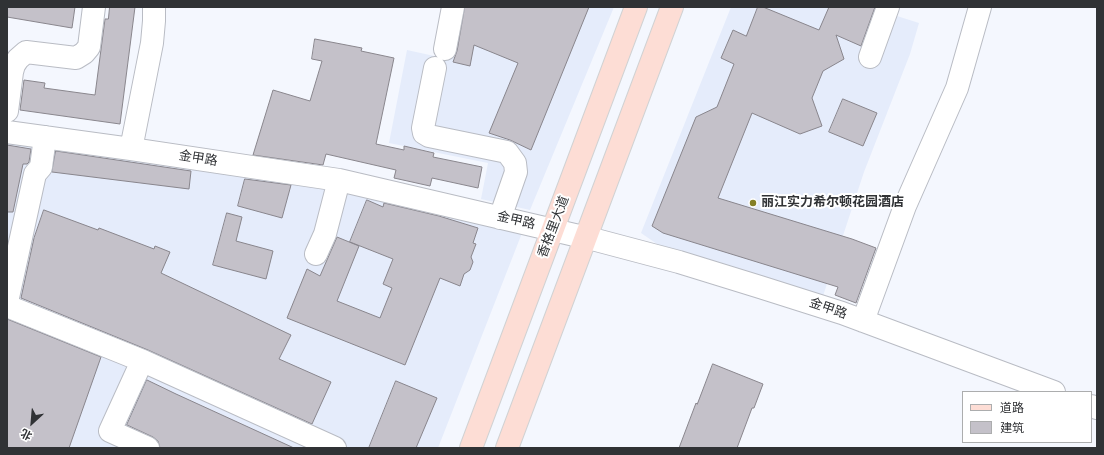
<!DOCTYPE html>
<html>
<head>
<meta charset="utf-8">
<style>
	body { margin:0 }
	#map { position:relative; width:1104px; height:455px; overflow:hidden; background:#f4f7fe; font-family:"Source Serif 4","Noto Sans SC",serif }
	canvas { display:block }
	.frame { position:absolute; inset:0; border:8px solid #303235; pointer-events:none }
	.legend { position:absolute; left:962px; top:391px; width:130px; height:52px; box-sizing:border-box; background:#fff; border:1px solid #acadae; margin:0; padding:5px 7px; list-style:none; font-size:12px; color:#303235 }
	.legend li { display:flex; align-items:center; gap:8px; height:20px }
	.legend b { width:20px; border:1px solid #acadae }
	.north { position:absolute; left:12px; top:403px; width:40px; height:40px; -webkit-text-stroke:3px #fff; paint-order:stroke; rotate:206deg; font-size:11px; font-weight:700; line-height:16px; text-align:center; color:#303235 }
	.north::after { content:''; display:block; margin:auto; width:14px; height:18px; background:#303235; clip-path:polygon(50% 0,100% 100%,50% 72%,0 100%) }
</style>
</head>
<body>
<div id="map">
<canvas width="1104" height="455"></canvas>
<div class="frame"></div>
<ul class="legend">
<li><b style="height:5px;background:#fdddd5"></b>道路</li>
<li><b style="height:11px;background:#c4c1c9"></b>建筑</li>
</ul>
<div class="north">北</div>
</div>
<script>
const ctx = document.querySelector('canvas').getContext('2d');
ctx.lineJoin = 'round';
function fillPath(path, color) { ctx.fillStyle = color; ctx.fill(path, 'evenodd'); }
function strokePath(path, color, width, dash) { ctx.strokeStyle = color; ctx.lineWidth = width; ctx.lineCap = dash ? 'butt' : 'round'; ctx.setLineDash(dash || []); ctx.stroke(path); }
function drawText(font, color, halo, rows, align = 'center') {
  ctx.font = font + ' "Source Serif 4","Noto Sans SC",serif'; ctx.lineWidth = 4; ctx.setLineDash([]); ctx.textBaseline = 'middle'; ctx.strokeStyle = halo; ctx.fillStyle = color; for (const [text, x, y, turn = 0] of rows) {
    ctx.save(); ctx.translate(x, y); ctx.rotate((+turn || 0) * Math.PI / 180); ctx.textAlign = isNaN(turn) ? turn : align; if (halo) ctx.strokeText(text, 0, 0); ctx.fillText(text, 0, 0); ctx.restore();
  }
}
const built = new Path2D(`
	M457,7H614L530,210L481,199L488,163L389,143L407,50L448,59Z
	M731,7H900L897,16L919,23L910,54L864,172L823,296L657,244L641,233Z
	M7,141L380,197L522,233L438,448H7Z`);
const building = new Path2D(`
	M7,7H75L72,28L7,17Z
	M110,7H135L120,124L20,110L24,80L45,83L44,88L95,95L105,19H108Z
	M465,7H589L531,150L510,140L489,133L518,63L474,45L470,66L453,62L457,51Z
	M758,7H763L819,30L829,7H875L861,46L836,35L844,59L823,71L812,98L822,126L800,134L752,113L718,198L852,239L876,248L856,303L835,295L838,287L663,233L652,226L696,117L717,107L734,64L721,58L733,30L746,36Z
	M315,39L362,48L361,51L394,58L376,144L404,150V146L434,153L433,157L482,167L478,188L432,178L430,186L394,178L396,170L326,154L323,165L253,155L273,90L310,101L322,61L312,59Z
	M843,99L877,113L863,146L829,132Z
	M7,145L31,149L29,162L27,164H23L13,212H7Z
	M56,151L191,171L189,189L52,172Z
	M245,179L291,185L282,218L238,206Z
	M367,200L383,207L384,203L439,216L478,228L473,243L476,244L471,257L473,262L470,270L464,274L460,286L440,278L405,365L287,318L307,269L320,276L337,237L359,246L337,301L380,318L392,288L383,284L393,259L350,242Z
	M44,210L98,230L99,228L154,249L155,246L170,252L161,273L291,335L279,359L331,382L312,424L148,350L21,298L34,238Z
	M227,213L242,217L236,241L273,251L266,279L213,265Z
	M7,319L101,357L69,448H7Z
	M713,364L763,384L754,408H752L737,448H679L696,403L697,404Z
	M147,380L176,394L294,448H160L158,441L153,437L127,425Z
	M396,381L437,398L416,448H369Z`);
const minor = new Path2D(`
	M445,49L453,7
	M870,57L888,7
	M435,68L423,128L424,133L429,136L507,152L515,163L516,172L500,218
	M7,111L12,72L14,65L18,59L26,52L76,58L84,53L89,47L94,7
	M7,132L131,149L339,180L596,240L679,262L760,287L842,313L1054,392
	M131,149L152,43L154,21V7
	M316,254L325,234L339,180
	M7,302L35,174L41,167L45,137
	M7,306L143,361L335,448
	M863,321L905,206L957,88L980,7
	M142,361L110,431L148,448
	M1091,406L1097,408`);
const major = new Path2D(`
	M471,448L636,7
	M507,448L672,7`);
const markers = [
	[753,203,4,"#847f26"]
];
const streetNames = [
	["金甲路",198,159,9],
	["金甲路",516,221,13],
	["香格里大道",554,227,-69],
	["金甲路",828,309,19]
];
const poiNames = [
	["丽江实力希尔顿花园酒店",761,203]
];
fillPath(built, '#e5ecfb');
fillPath(building, '#c4c1c9');
strokePath(building, '#89868d', 1);
strokePath(minor, '#b9bcc4', 24);
strokePath(major, '#d1d2d3', 24);
strokePath(minor, '#fff', 22);
strokePath(major, '#fdddd5', 22);
for (const [x, y, r, color] of markers) { const dot = new Path2D(); dot.arc(x, y, r, 0, 2 * Math.PI); ctx.fillStyle = color; ctx.fill(dot); strokePath(dot, '#fff', 1.5); }
drawText('13px', '#303235', '#fff', streetNames);
drawText('bold 13px', '#303235', '#fff', poiNames, 'left');
</script>
</body>
</html>
